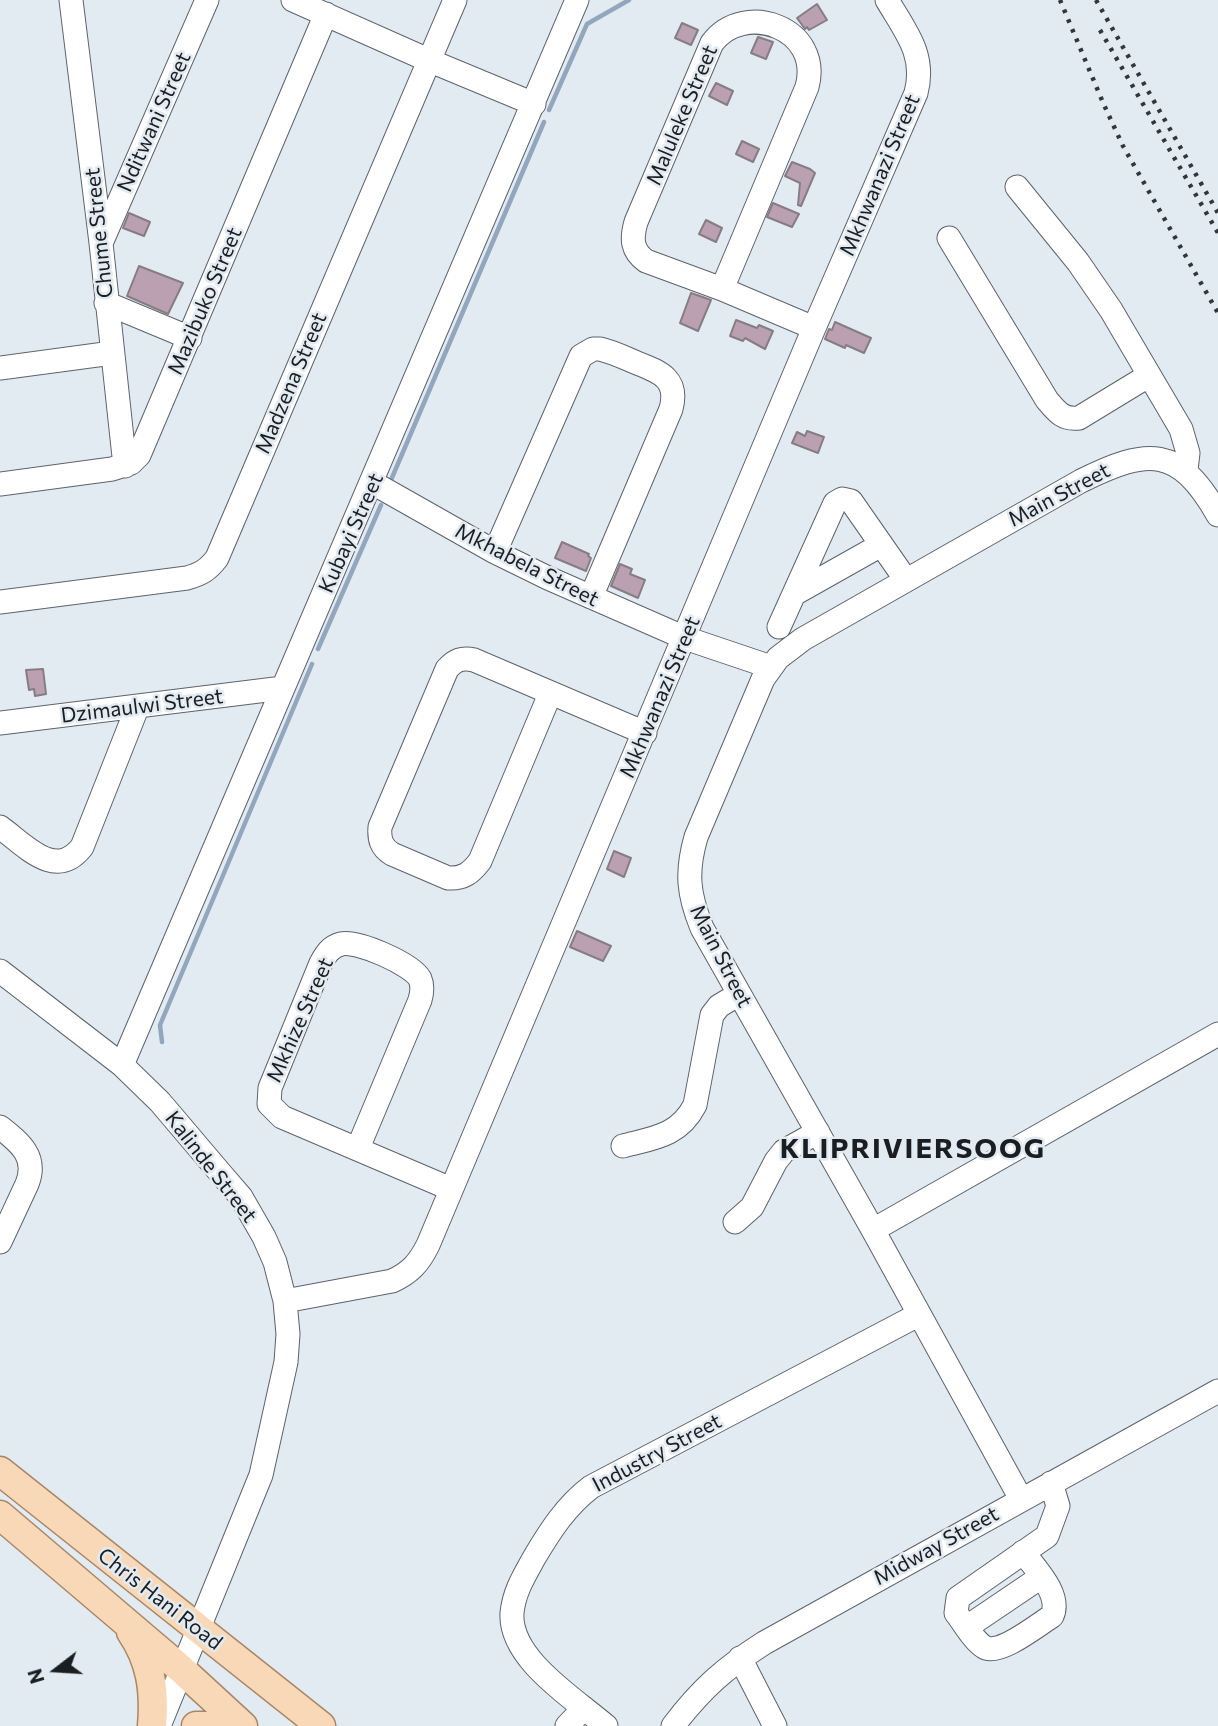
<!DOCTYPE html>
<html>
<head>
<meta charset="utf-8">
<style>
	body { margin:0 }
	#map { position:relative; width:1218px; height:1726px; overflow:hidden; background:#e2eaf2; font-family:Commissioner,sans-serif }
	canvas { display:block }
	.north { position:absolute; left:21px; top:1635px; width:70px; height:70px; -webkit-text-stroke:5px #e2eaf2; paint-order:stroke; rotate:253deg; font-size:19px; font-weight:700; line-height:28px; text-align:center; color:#1b1e21 }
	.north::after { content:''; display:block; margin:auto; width:24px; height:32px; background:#1b1e21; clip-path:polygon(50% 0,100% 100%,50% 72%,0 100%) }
</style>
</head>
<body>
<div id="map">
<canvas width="1218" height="1726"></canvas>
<div class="north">N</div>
</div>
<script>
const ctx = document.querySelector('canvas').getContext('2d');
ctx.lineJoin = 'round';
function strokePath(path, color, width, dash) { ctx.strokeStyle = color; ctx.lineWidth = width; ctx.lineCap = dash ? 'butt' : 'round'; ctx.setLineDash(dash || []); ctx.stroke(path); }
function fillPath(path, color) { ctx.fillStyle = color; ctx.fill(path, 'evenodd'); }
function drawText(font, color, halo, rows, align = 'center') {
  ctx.font = font + ' Commissioner,sans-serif'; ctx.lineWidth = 5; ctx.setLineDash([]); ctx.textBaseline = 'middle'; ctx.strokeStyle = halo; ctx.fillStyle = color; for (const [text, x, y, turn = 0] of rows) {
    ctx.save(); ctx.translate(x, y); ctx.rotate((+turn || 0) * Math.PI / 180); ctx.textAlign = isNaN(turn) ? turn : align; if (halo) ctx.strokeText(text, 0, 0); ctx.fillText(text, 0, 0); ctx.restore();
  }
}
const stream = new Path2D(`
	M549,110L587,24L629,0
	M391,480L544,122
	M318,649L381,505
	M162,1042L160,1025L312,664`);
const building = new Path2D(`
	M817,4L827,20L809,30L807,27L805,29L797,18Z
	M682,23L698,30L691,45L675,38Z
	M758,37L773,42L766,59L751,53Z
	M716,83L733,91L727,105L709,96Z
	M742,141L759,149L753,162L736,154Z
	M792,162L810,169L815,173L801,206L798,205L800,183L785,176Z
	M773,203L799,214L792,227L767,217Z
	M129,213L150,222L144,236L123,228Z
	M706,220L722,228L716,242L699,234Z
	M139,266L183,283L168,314L127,296Z
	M691,293L711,300L698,331L680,323Z
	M736,320L757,328L759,325L773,331L765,349L745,338L743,341L730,336Z
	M835,322L871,338L864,353L846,345L845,348L825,339L829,329L832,330Z
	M807,431L824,437L818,453L792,443L797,432L805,436Z
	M562,542L589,554L588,556L591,558L586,571L555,558Z
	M620,564L632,569L630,574L645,580L638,598L611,586Z
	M43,669L46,694L35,696L34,689L29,690L26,670Z
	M614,851L631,858L624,877L607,869Z
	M577,931L611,946L603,961L570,947Z`);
const minor = new Path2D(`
	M71,0L101,243L125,466
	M293,0L428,60L534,104
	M1017,187L1078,262L1111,310L1181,429L1188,453L1186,470
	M949,238L1047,400C1057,412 1063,420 1079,418L1148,376
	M102,241L207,0
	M722,289L807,87C823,28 744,0 712,43L636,222C631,239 632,251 646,261L722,289L814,328
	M106,303L190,338
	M0,368L112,353
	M373,483L495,552L548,578L685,638L771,667
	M0,484L112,469L131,463L139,455L326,14
	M495,552L581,356L593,349H600C613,352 625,358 637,363C660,372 679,379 671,409L591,597
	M794,594L881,545
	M0,602L187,578C201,574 208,570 217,558L455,0
	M779,627L835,503L842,499L851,501L906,580
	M550,694L480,861C471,873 463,879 448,878L392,854C381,847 379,839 380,827L447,669C455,660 462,657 474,660L645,733
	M0,723L283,688
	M0,827C25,845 55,881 82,847L137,708
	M0,971L122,1065L160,1102L222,1175L241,1197L264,1237L275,1262L285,1301L288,1334L286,1362L261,1475L159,1726
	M122,1065L577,0
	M0,1127C20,1143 38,1157 27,1184L0,1242
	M623,1146C654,1138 679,1136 695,1105L712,1015L719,1006L739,994
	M358,1148L420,1000C422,993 423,986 420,979C412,964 357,940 341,944C330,947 326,954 321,963L270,1088L269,1104L282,1117L451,1189
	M735,1222L752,1207L776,1161L784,1151L818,1132
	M873,1230L1218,1034
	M285,1301L392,1281C410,1273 419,1263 428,1245L814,328L916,93C926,55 906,32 887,0
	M1021,1499L873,1230L702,928C688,894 686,872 696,837L763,679L778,658L803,639L1081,481C1148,448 1178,445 1218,515
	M1023,1552C1035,1568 1062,1595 1052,1616C1039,1624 998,1657 984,1647C973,1640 964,1623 956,1613L958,1598L1047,1536L1058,1506L1051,1483
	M967,1627L1041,1577
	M740,1658L775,1726
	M567,1726L584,1708
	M606,1726C575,1699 509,1659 512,1613C514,1592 524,1576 534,1558C550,1531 566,1506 591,1487L918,1315
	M673,1726C702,1688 725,1668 764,1643L1218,1391`);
const major = new Path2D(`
	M0,1471L321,1726
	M0,1515L181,1669L243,1726
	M131,1632C151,1661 155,1691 152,1726
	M196,1726H222`);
const rail = new Path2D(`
	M1060,0L1104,105L1123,146L1218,313
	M1096,0L1218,213
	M1100,30L1218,233`);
const streetNames = [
	["Maluleke Street",682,115,-67],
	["Nditwani Street",154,122,-66],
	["Mkhwanazi Street",880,175,-67],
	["Chume Street",99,233,-96],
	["Mazibuko Street",205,301,-67],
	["Madzena Street",291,383,-67],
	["Main Street",1059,495,-28],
	["Kubayi Street",351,533,-66],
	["Mkhabela Street",527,565,27],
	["Mkhwanazi Street",660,697,-67],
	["Dzimaulwi Street",142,706,-7],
	["Main Street",721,956,63],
	["Mkhize Street",300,1020,-66],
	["Kalinde Street",211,1167,52],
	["Industry Street",657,1453,-28],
	["Midway Street",936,1546,-29],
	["Chris Hani Road",160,1599,38]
];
const districtNames = [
	["KLIPRIVIERSOOG",913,1149]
];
strokePath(stream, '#92a7bd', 4.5);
fillPath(building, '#bba0b2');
strokePath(building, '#867d83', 2);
strokePath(minor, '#5d636b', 25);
strokePath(major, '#a98665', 31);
strokePath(minor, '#fff', 23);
strokePath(major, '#f9d8b8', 28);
strokePath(rail, '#323639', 4.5, [3.5, 7]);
drawText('21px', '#1b1e21', '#e2eaf2', streetNames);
ctx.letterSpacing = '2px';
drawText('bold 28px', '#1b1e21', '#e2eaf2', districtNames);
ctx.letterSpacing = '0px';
</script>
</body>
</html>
